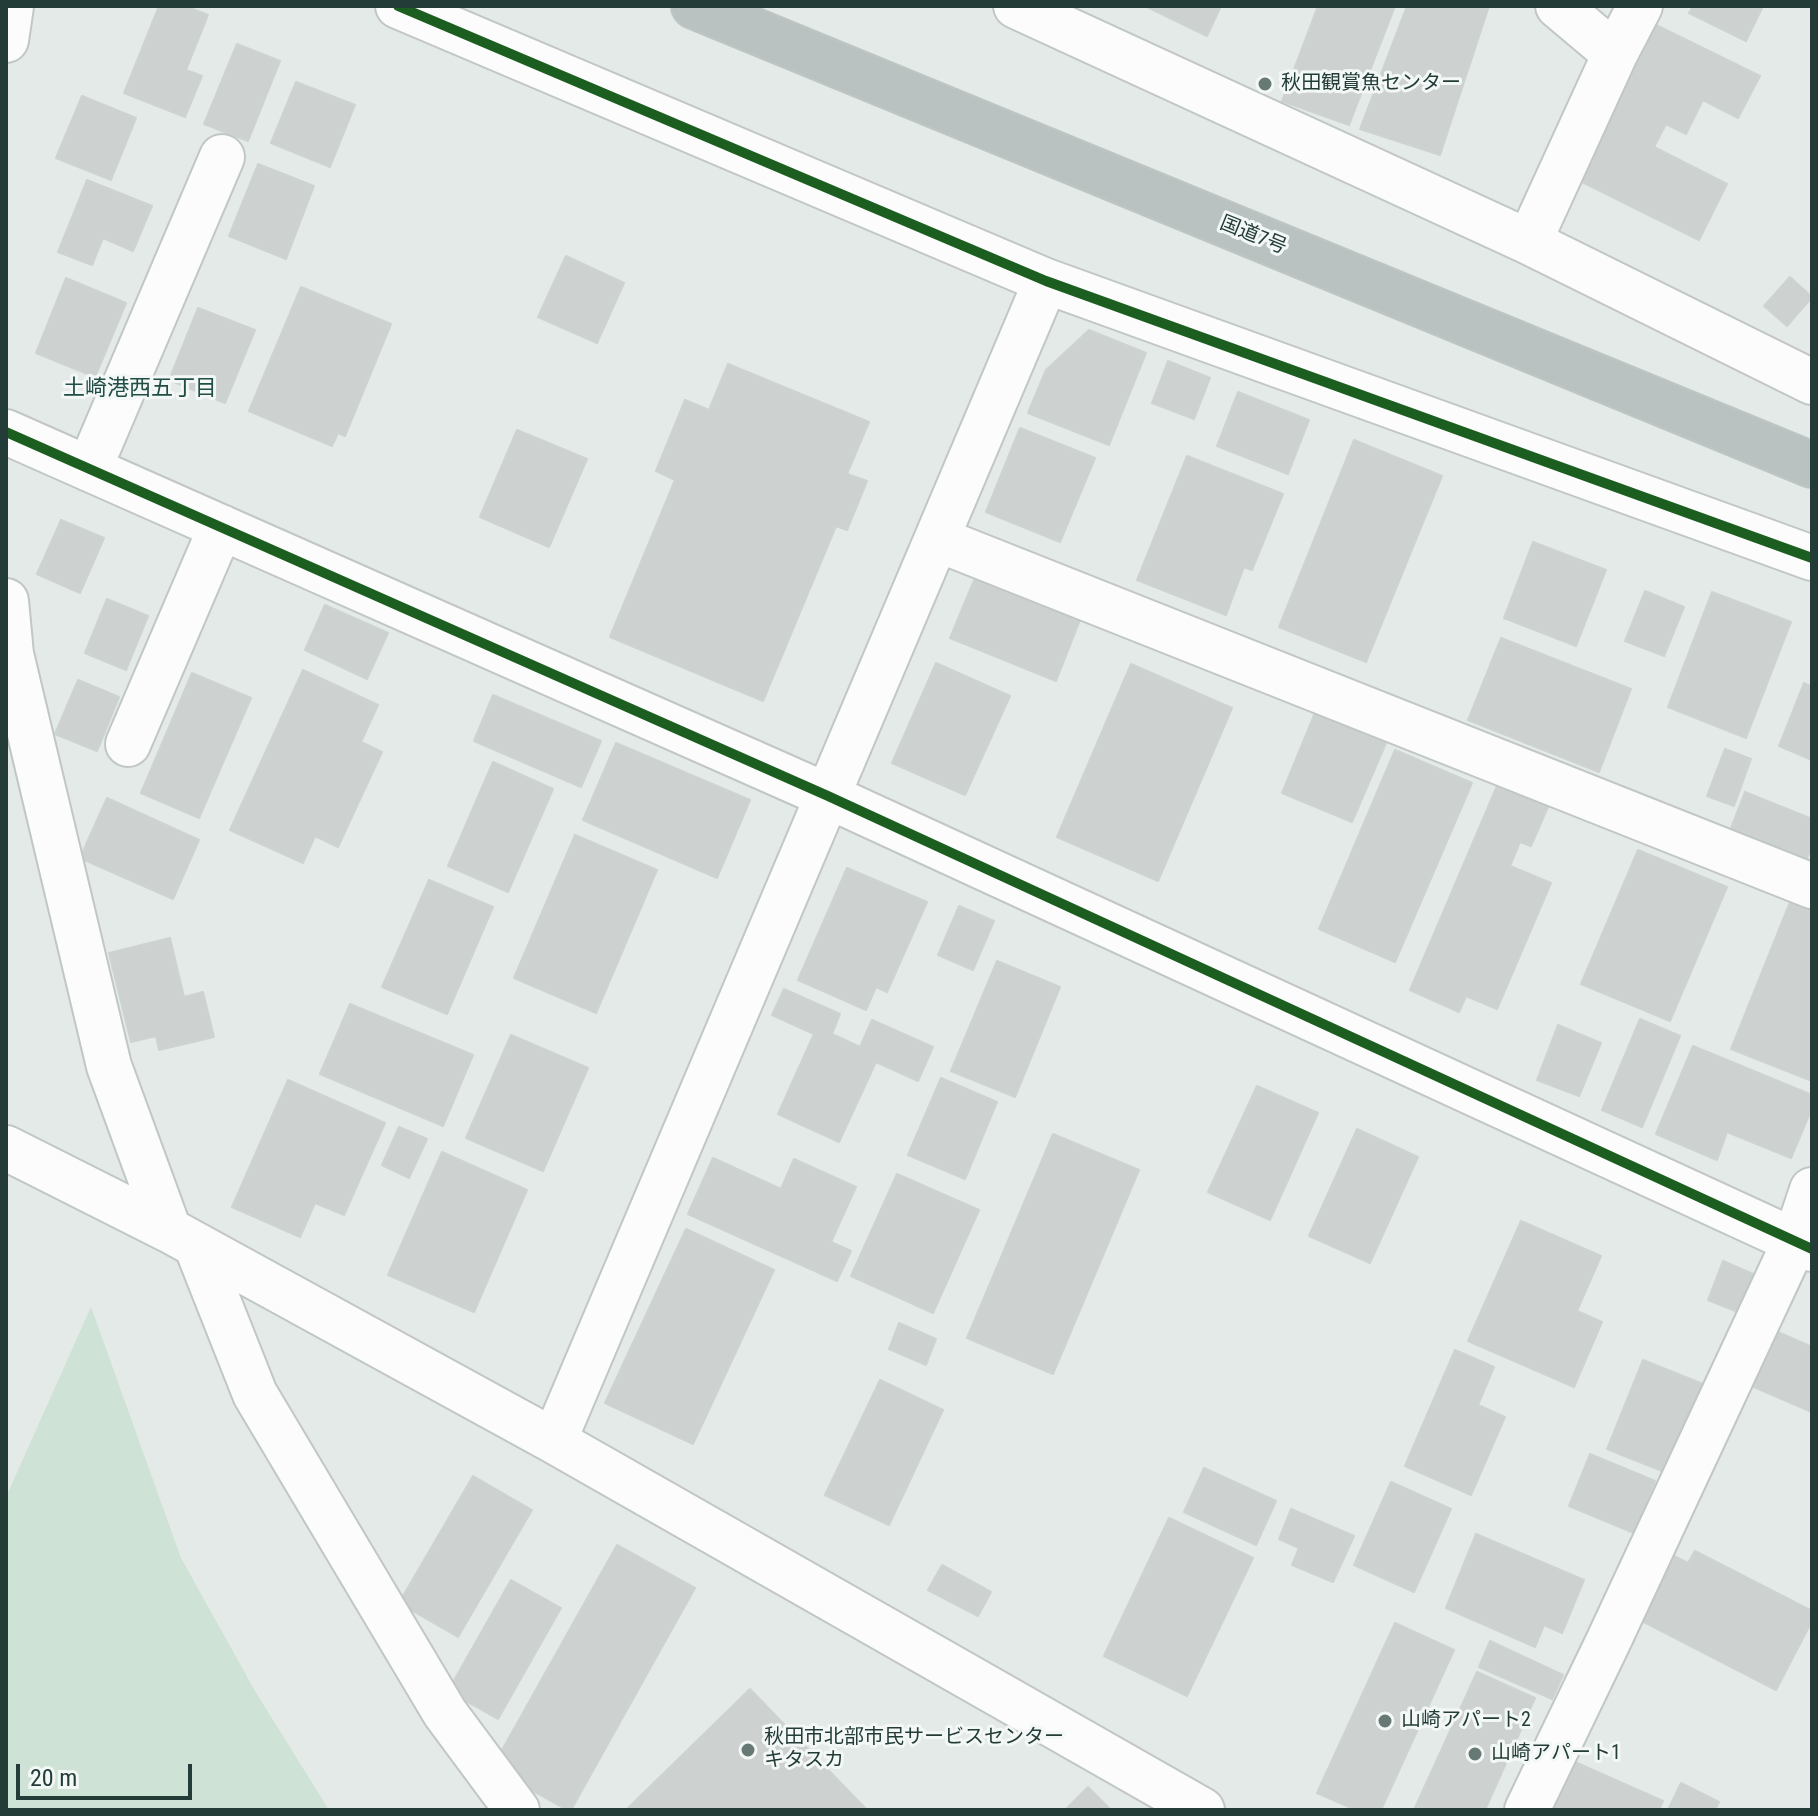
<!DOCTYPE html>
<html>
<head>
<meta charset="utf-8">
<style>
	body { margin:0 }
	#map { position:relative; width:1818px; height:1816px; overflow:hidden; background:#e4eae7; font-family:"Roboto Condensed",sans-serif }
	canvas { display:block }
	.frame { position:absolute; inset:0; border:8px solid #233c37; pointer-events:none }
	.scale { position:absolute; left:16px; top:1764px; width:176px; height:36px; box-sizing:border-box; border:4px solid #233c37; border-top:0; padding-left:10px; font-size:24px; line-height:28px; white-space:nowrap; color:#233c37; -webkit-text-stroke:6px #f3f8f6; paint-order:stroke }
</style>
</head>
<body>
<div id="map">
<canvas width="1818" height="1816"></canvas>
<div class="frame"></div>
<div class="scale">20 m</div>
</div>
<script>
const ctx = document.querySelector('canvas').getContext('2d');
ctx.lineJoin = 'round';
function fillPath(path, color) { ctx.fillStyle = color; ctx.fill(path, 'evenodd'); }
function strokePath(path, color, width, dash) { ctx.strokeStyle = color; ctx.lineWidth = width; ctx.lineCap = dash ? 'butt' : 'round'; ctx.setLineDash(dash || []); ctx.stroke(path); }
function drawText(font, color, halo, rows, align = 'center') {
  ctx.font = font + ' "Roboto Condensed","Noto Sans JP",sans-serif'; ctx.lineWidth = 6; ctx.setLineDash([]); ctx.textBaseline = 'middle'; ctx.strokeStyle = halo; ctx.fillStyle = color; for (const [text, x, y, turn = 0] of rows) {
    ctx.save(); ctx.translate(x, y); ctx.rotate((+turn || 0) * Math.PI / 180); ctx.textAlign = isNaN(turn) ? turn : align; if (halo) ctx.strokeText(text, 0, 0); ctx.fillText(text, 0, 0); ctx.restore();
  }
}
const green = new Path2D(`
	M91,1307L181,1558L255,1691L329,1810H6V1497Z`);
const building = new Path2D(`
	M159,6H185L208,15L186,70L202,76L185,117L124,93Z
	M1145,6H1221L1207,36Z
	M1318,6H1395L1349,125L1282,101Z
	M1407,6H1489L1440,155L1360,129Z
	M1693,6H1763L1746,41L1689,13Z
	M1656,25L1760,76L1738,118L1703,100L1686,134L1666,124L1654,147L1727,184L1699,240L1580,181Z
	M237,44L280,61L248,141L204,124Z
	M296,82L355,105L330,167L271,143Z
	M82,96L136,118L111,180L56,158Z
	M258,164L314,186L286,259L229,236Z
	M87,180L152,206L133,251L103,238L92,265L58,252Z
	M566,256L624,283L597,343L538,317Z
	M1790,277L1812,297L1787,326L1764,306Z
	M66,278L126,303L95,377L36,353Z
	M301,287L391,324L345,436L338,433L332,446L249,411Z
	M198,308L255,330L225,403L169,380Z
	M1089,330L1146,353L1109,445L1028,413L1046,370Z
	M1168,361L1210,378L1194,419L1152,403Z
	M728,364L869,422L847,474L867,481L847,530L836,526L763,701L610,637L675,480L656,471L685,400L709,410Z
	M1238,392L1309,420L1288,474L1217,446Z
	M1020,428L1095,458L1060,542L986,512Z
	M517,430L587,459L549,547L480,517Z
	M1354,440L1442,476L1366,662L1279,627Z
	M1187,456L1283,494L1252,570L1244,567L1226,615L1137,580Z
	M61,520L104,538L80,593L37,574Z
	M1533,542L1606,570L1576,646L1504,618Z
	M975,578L1080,620L1056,681L950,638Z
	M1645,591L1684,607L1664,656L1625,641Z
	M1712,592L1791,622L1746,738L1668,707Z
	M107,599L148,616L126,670L85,653Z
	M325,605L388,633L367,679L305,650Z
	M1501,638L1631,689L1599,772L1468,720Z
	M936,663L1010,696L965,795L892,763Z
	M1131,664L1232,708L1158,881L1057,837Z
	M303,670L378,705L361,742L382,752L338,847L315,836L303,863L230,830Z
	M192,673L251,698L199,818L141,793Z
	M78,680L119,697L97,751L55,734Z
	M1804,683L1812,687V760L1779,746Z
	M493,695L601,741L581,787L474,741Z
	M1315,713L1386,743L1352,822L1282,793Z
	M616,743L750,800L717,878L583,820Z
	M1725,749L1751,759L1734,806L1707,796Z
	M1395,750L1472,783L1395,962L1319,929Z
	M493,762L553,789L508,892L448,866Z
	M1500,779L1551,800L1531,846L1520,842L1510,866L1551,883L1497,1009L1466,996L1459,1012L1410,990Z
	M1745,792L1812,819V847L1807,858L1731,828Z
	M107,798L199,840L173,899L80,858Z
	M575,835L657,870L596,1013L514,978Z
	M1638,850L1727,887L1670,1021L1581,984Z
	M847,868L927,902L887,992L876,987L866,1010L798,980Z
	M429,880L493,907L447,1014L382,987Z
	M1790,902L1812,911V1081L1731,1049Z
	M959,906L994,921L973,970L938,955Z
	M170,938L184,997L203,992L214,1037L159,1050L156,1036L131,1042L109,953Z
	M997,961L1060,987L1015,1097L951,1071Z
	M784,989L840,1014L832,1034L860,1047L872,1020L933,1047L918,1081L876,1062L839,1142L778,1114L814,1034L772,1015Z
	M350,1004L473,1055L443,1126L320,1074Z
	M1640,1019L1680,1036L1642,1127L1602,1110Z
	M1558,1025L1601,1043L1579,1096L1537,1080Z
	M511,1035L588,1068L543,1171L466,1138Z
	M1693,1046L1812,1095V1108L1791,1158L1727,1132L1717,1160L1656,1134Z
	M941,1078L997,1102L965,1179L908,1155Z
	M288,1080L385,1123L344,1215L315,1203L300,1237L232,1207Z
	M1257,1086L1318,1113L1270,1220L1208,1192Z
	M399,1127L427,1139L409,1178L382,1165Z
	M1357,1129L1418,1157L1370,1263L1309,1236Z
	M1053,1134L1139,1170L1053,1374L967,1338Z
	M442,1152L527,1190L474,1312L388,1275Z
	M713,1158L781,1189L794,1159L856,1187L831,1242L851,1251L837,1281L688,1214Z
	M897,1174L979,1210L933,1313L851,1276Z
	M1521,1221L1601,1256L1577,1311L1602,1322L1574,1387L1468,1341Z
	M686,1229L774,1270L693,1444L605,1403Z
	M1723,1261L1753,1274L1738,1312L1708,1300Z
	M899,1323L936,1339L926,1365L889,1349Z
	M1778,1332L1812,1347V1412L1754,1387Z
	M1455,1350L1494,1367L1478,1405L1505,1417L1471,1495L1405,1466Z
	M1643,1360L1703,1384L1667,1473L1607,1449Z
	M880,1380L943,1410L889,1525L825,1495Z
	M1590,1454L1655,1481L1634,1533L1569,1506Z
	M1204,1468L1276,1501L1256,1545L1184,1512Z
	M473,1476L532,1510L458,1637L399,1603Z
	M1391,1482L1451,1509L1414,1592L1354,1565Z
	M1291,1509L1354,1536L1333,1582L1292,1565L1299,1548L1279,1539Z
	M1169,1518L1253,1558L1187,1696L1104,1656Z
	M1476,1534L1584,1580L1562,1633L1544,1625L1535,1647L1446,1608Z
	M617,1545L695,1588L571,1810H567L492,1768Z
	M1695,1551L1812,1611V1621L1776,1690L1640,1620L1672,1555L1688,1563Z
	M942,1565L991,1592L978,1616L928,1590Z
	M511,1580L561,1608L498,1719L448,1691Z
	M1395,1623L1454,1650L1381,1810H1356L1317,1793Z
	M1490,1641L1563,1675L1552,1699L1479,1667Z
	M1477,1672L1535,1698L1485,1810H1414Z
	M750,1689L867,1810H626Z
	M1575,1762L1663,1801L1659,1810H1544L1548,1802L1556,1805Z
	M1681,1783L1719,1802L1715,1810H1668Z
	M1088,1787L1111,1810H1065Z`);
const minor = new Path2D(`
	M398,6L1046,281L1812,558
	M1016,6L1529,242L1812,382
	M6,40L11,6
	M1615,54L1640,6
	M1529,242L1615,54L1558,6
	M6,432L828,796L1812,1249
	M89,469L222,157
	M937,539L1812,886
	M6,601L11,654L109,1066L169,1230
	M128,744L221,527
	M6,1148L169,1230L554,1441L1202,1810
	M196,1245L255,1394L445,1713L517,1810
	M554,1441L1046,281
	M1527,1810L1608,1642L1795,1241L1812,1190`);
const highway = new Path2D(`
	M694,6L1812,465`);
const cycleway = new Path2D(`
	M398,6L1046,281L1812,558
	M6,432L828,796L1812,1249`);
const markers = [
	[1265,84,8,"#677975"],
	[1385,1721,8,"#677975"],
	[748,1750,8,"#677975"],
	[1475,1754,8,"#677975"]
];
const poiNames = [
	["秋田観賞魚センター",1281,84],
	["山崎アパート2",1401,1721],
	["秋田市北部市民サービスセンター",764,1738],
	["キタスカ",764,1761],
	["山崎アパート1",1491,1754]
];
const streetNames = [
	["国道7号",1253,236,22]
];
const neighbourhoodNames = [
	["土崎港西五丁目",140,389]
];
fillPath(green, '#cee2d5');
fillPath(building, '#cdd2d0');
strokePath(building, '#cdd3d0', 2);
strokePath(minor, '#c1c7c4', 48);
strokePath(highway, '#bdc6c3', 48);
strokePath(minor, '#fbfcfb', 44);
strokePath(highway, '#bac2c1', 44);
strokePath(cycleway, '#1b5e20', 10);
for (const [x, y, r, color] of markers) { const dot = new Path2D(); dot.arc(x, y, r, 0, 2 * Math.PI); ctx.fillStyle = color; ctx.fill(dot); strokePath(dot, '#f3f8f6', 3); }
drawText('20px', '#233c37', '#f3f8f6', poiNames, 'left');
drawText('20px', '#233c37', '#f3f8f6', streetNames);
drawText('22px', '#204d45', '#f3f8f6', neighbourhoodNames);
</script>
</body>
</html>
